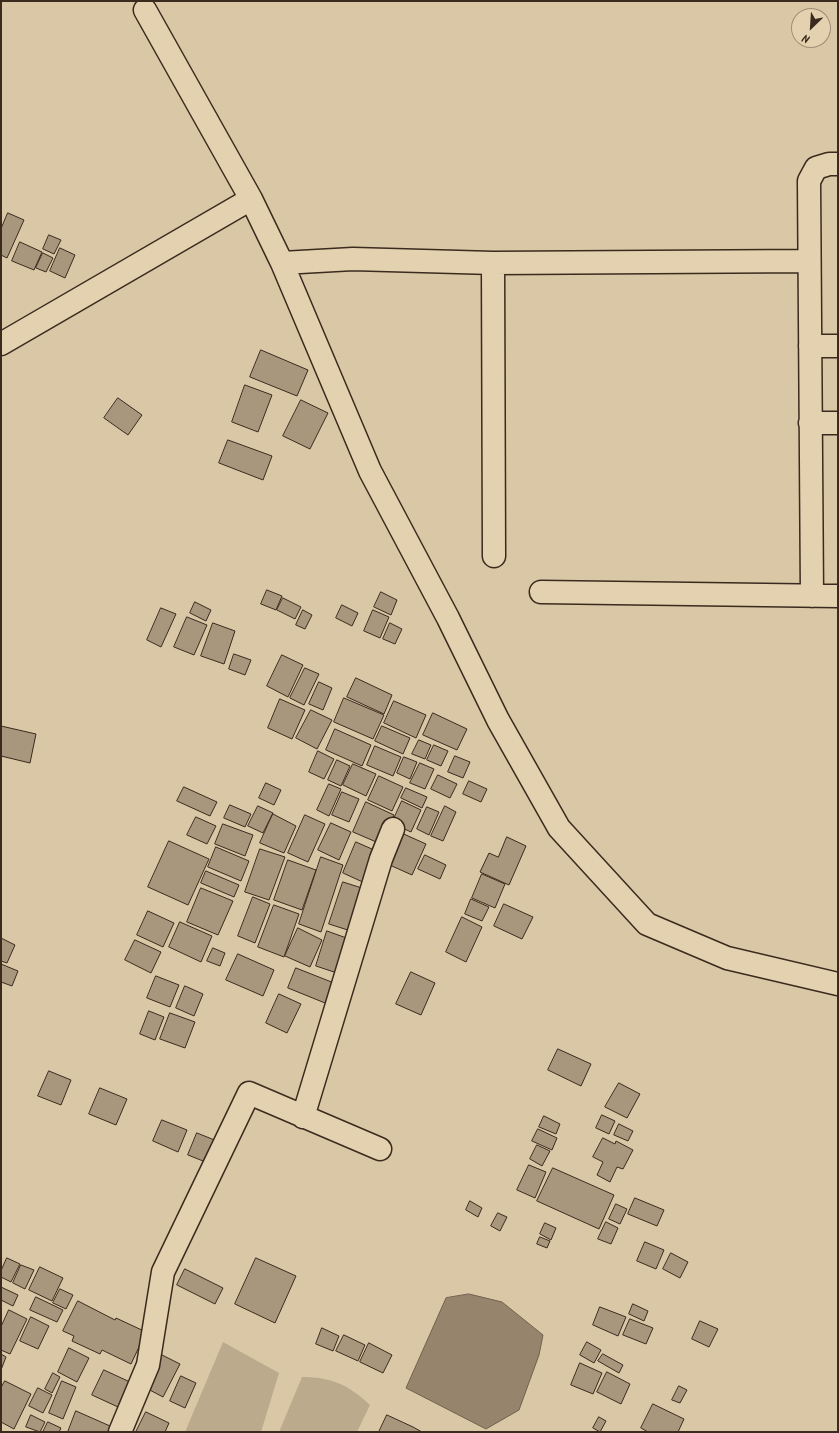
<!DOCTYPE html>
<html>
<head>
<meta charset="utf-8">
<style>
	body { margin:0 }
	#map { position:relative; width:839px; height:1433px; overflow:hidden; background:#dac7a6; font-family:Kalam,sans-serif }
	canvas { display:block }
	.frame { position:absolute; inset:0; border:2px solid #3b2a1e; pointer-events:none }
	.north { position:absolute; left:791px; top:8px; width:40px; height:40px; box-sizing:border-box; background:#e4d1af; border:1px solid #a08e75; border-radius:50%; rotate:205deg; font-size:11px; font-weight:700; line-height:16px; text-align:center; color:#3b2a1e }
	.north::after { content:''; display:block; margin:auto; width:14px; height:18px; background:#3b2a1e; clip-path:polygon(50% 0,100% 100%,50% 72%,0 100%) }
</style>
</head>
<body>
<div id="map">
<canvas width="839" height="1433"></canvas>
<div class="frame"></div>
<div class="north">N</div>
</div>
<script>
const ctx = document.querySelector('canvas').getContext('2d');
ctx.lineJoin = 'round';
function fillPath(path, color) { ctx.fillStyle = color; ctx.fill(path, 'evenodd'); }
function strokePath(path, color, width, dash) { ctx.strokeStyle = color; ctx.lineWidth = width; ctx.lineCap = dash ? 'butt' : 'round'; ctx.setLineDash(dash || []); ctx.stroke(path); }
const green = new Path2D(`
	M223,1342L279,1373L261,1432H185Z
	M302,1377C331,1377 349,1385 370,1405L357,1432H279Z`);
const water = new Path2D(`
	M469,1294L502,1302L543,1335L539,1355L519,1410L486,1429L406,1388L446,1298Z`);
const building = new Path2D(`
	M8,213L24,220L7,258L1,255V229Z
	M49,235L61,240L54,254L43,249Z
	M20,242L42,252L34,270L12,261Z
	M60,248L75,255L65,278L50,271Z
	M43,253L53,258L46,272L36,268Z
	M261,350L308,370L297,396L250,377Z
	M245,385L272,395L258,432L232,422Z
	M118,398L142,415L128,435L104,418Z
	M301,400L328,413L310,449L283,436Z
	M228,440L272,456L263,480L219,463Z
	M267,590L282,596L276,610L261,604Z
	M381,592L397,600L391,615L374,607Z
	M283,598L301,607L295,619L277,610Z
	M195,602L211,610L206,621L190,613Z
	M342,605L358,613L352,626L336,618Z
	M161,608L176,614L161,647L147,640Z
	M303,610L312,615L305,629L296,625Z
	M373,610L389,617L380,638L364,631Z
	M187,617L207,625L194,655L174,647Z
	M213,623L235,631L224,664L201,656Z
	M390,623L402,629L395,644L383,639Z
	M234,654L251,660L245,675L229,669Z
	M282,655L303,665L288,697L267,686Z
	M305,668L319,674L304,705L290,698Z
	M356,678L392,695L384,714L347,697Z
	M319,682L332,688L323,710L309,704Z
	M344,698L384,715L373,739L334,722Z
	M280,699L305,710L292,739L268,728Z
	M394,701L426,715L416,738L384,723Z
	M311,710L332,720L317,749L296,738Z
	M433,713L467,729L457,750L423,735Z
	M1,726L36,734L30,763L1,756Z
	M382,726L410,738L403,754L375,741Z
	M335,729L371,745L362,766L326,750Z
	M419,740L431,745L425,759L412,754Z
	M434,745L448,751L441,766L427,760Z
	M375,746L401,757L393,776L367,765Z
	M318,751L334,759L324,779L309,772Z
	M455,756L470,762L463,778L448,772Z
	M404,757L417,762L410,779L397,773Z
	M337,760L350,766L341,786L328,780Z
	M420,763L434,769L425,789L410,783Z
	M353,764L376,774L366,796L343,785Z
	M438,775L457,784L450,798L431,789Z
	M379,776L403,787L392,811L368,800Z
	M469,781L487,789L481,802L463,794Z
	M266,783L281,790L274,805L259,798Z
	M329,784L341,789L329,816L317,810Z
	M184,787L217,802L210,816L177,801Z
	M406,788L427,797L422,808L401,798Z
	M342,792L359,799L349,822L332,815Z
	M402,801L421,810L411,832L392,823Z
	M366,802L394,815L381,844L353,832Z
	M230,805L251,814L245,827L224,818Z
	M258,806L273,813L263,833L248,826Z
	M445,806L456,812L443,841L431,836Z
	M427,807L439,812L429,835L417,829Z
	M273,814L296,826L284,853L260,843Z
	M305,815L325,824L308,862L288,853Z
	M196,817L216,826L207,844L187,835Z
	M331,823L351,832L339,860L318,850Z
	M223,824L253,835L245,856L215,844Z
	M397,831L426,844L412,875L383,862Z
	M507,837L526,846L509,885L480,872L489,853L498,857Z
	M169,841L209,859L188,905L148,887Z
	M356,842L381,853L367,884L343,873Z
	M216,847L249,861L241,881L208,867Z
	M260,849L285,857L269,900L245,892Z
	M425,855L446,865L440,879L418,869Z
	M321,857L343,865L321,932L299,924Z
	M288,860L316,870L302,910L274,900Z
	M206,871L239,885L234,897L201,883Z
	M482,874L505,884L495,908L472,898Z
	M343,882L368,890L354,932L329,924Z
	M201,888L233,901L218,935L187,922Z
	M253,897L270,904L255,943L238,936Z
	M471,899L489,907L482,921L465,914Z
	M504,904L533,917L522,939L494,926Z
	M274,905L299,914L284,957L258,947Z
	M148,911L174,923L163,947L137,935Z
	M462,917L482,927L466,962L446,952Z
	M180,922L212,936L201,962L169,947Z
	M298,928L322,940L310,967L285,956Z
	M327,931L352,940L340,974L316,966Z
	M1,938L15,945L7,963L1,961Z
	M135,940L161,952L151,973L125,960Z
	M213,948L225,953L220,966L207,961Z
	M238,954L274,970L263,996L226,980Z
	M1,964L18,971L12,986L1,982Z
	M296,968L334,983L325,1003L288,988Z
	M411,972L435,983L421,1015L396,1004Z
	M156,976L179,985L170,1007L147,998Z
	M185,986L203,994L194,1016L176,1008Z
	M279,994L301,1004L287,1033L266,1023Z
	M149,1011L164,1017L155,1040L140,1034Z
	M170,1013L195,1022L185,1048L160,1039Z
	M558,1049L591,1064L581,1086L548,1070Z
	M49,1071L71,1080L61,1105L38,1096Z
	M619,1083L640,1094L627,1118L605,1107Z
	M100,1088L127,1099L116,1125L89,1114Z
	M602,1115L615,1121L609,1134L596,1128Z
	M544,1116L560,1124L556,1134L539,1127Z
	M162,1120L187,1130L178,1152L153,1141Z
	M619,1124L633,1131L628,1141L614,1135Z
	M538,1129L557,1138L552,1150L532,1141Z
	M197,1133L217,1141L208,1163L188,1155Z
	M603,1138L615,1144L616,1141L633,1150L623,1169L617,1167L610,1182L597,1175L603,1162L593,1157Z
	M537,1145L550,1151L542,1166L530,1159Z
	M529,1165L546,1172L535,1198L517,1190Z
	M553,1168L614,1195L599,1229L537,1201Z
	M635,1198L664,1210L657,1226L628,1214Z
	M470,1201L482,1208L478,1217L466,1210Z
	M616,1204L627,1209L620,1224L609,1219Z
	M498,1213L507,1217L500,1231L491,1226Z
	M606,1222L618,1228L611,1244L598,1239Z
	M545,1223L556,1228L551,1240L540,1234Z
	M540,1237L550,1241L547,1248L537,1244Z
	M645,1242L664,1250L656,1269L637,1261Z
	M671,1253L688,1262L680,1278L663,1269Z
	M7,1258L20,1264L11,1282L1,1277V1271Z
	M256,1258L296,1276L275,1323L235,1304Z
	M21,1265L34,1270L25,1289L13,1283Z
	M40,1267L63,1278L52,1301L29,1290Z
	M185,1269L223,1288L215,1304L177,1285Z
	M1,1287L18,1295L13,1306L1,1300Z
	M60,1289L73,1295L66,1309L53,1303Z
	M36,1297L63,1310L57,1322L30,1310Z
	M78,1301L115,1320L116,1318L146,1332L131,1364L102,1350L100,1354L72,1341L74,1336L63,1331Z
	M633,1304L648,1311L644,1321L629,1314Z
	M600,1307L626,1317L618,1336L593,1325Z
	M9,1310L27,1319L10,1354L1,1350V1327Z
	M31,1317L49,1326L38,1349L20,1341Z
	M630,1319L653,1328L646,1344L623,1335Z
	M700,1321L718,1329L709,1347L692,1339Z
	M322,1328L339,1336L333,1351L316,1344Z
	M344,1335L365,1345L358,1361L336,1351Z
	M587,1342L601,1350L594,1363L580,1355Z
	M369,1343L392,1355L383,1373L360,1362Z
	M69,1348L89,1358L77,1382L58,1372Z
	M1,1354L6,1357L1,1370Z
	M603,1354L623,1365L619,1373L598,1361Z
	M162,1355L180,1364L163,1397L146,1388Z
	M580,1363L602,1373L593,1394L571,1385Z
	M104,1370L130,1382L118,1407L92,1395Z
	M607,1372L630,1384L621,1404L597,1392Z
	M53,1373L60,1377L52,1393L45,1389Z
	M181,1376L196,1383L185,1408L170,1401Z
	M5,1381L31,1394L14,1429L1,1422V1388Z
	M62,1381L76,1387L63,1419L49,1413Z
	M679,1386L687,1390L680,1403L672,1400Z
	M38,1388L52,1395L43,1413L29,1406Z
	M653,1404L684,1419L678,1432H648L641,1428Z
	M76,1411L110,1426L108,1432H68Z
	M146,1412L169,1423L165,1432H136Z
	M31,1415L45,1422L40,1432L26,1427Z
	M387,1415L413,1427L422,1432H379Z
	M599,1417L606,1421L600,1432L593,1428Z
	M48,1422L61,1428L59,1432H43Z`);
const minor = new Path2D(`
	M251,199L282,263L370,471L448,618L498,720L559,828L647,924L727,958L838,984
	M282,263L353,259L493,263L809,261
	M493,263L494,556
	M1,344L251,199L145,10
	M810,346H838
	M810,423H838
	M541,592L838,596
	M812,596L809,181L816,168L829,164H838
	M303,1117L381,859L393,829
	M120,1432L148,1365L163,1272L249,1093L380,1149`);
fillPath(green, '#bcaa8d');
fillPath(water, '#96846d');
strokePath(water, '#72604d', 1);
fillPath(building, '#a8977c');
strokePath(building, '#3b2a1e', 1);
strokePath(minor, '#3b2a1e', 25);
strokePath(minor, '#e4d1af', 22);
</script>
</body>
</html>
